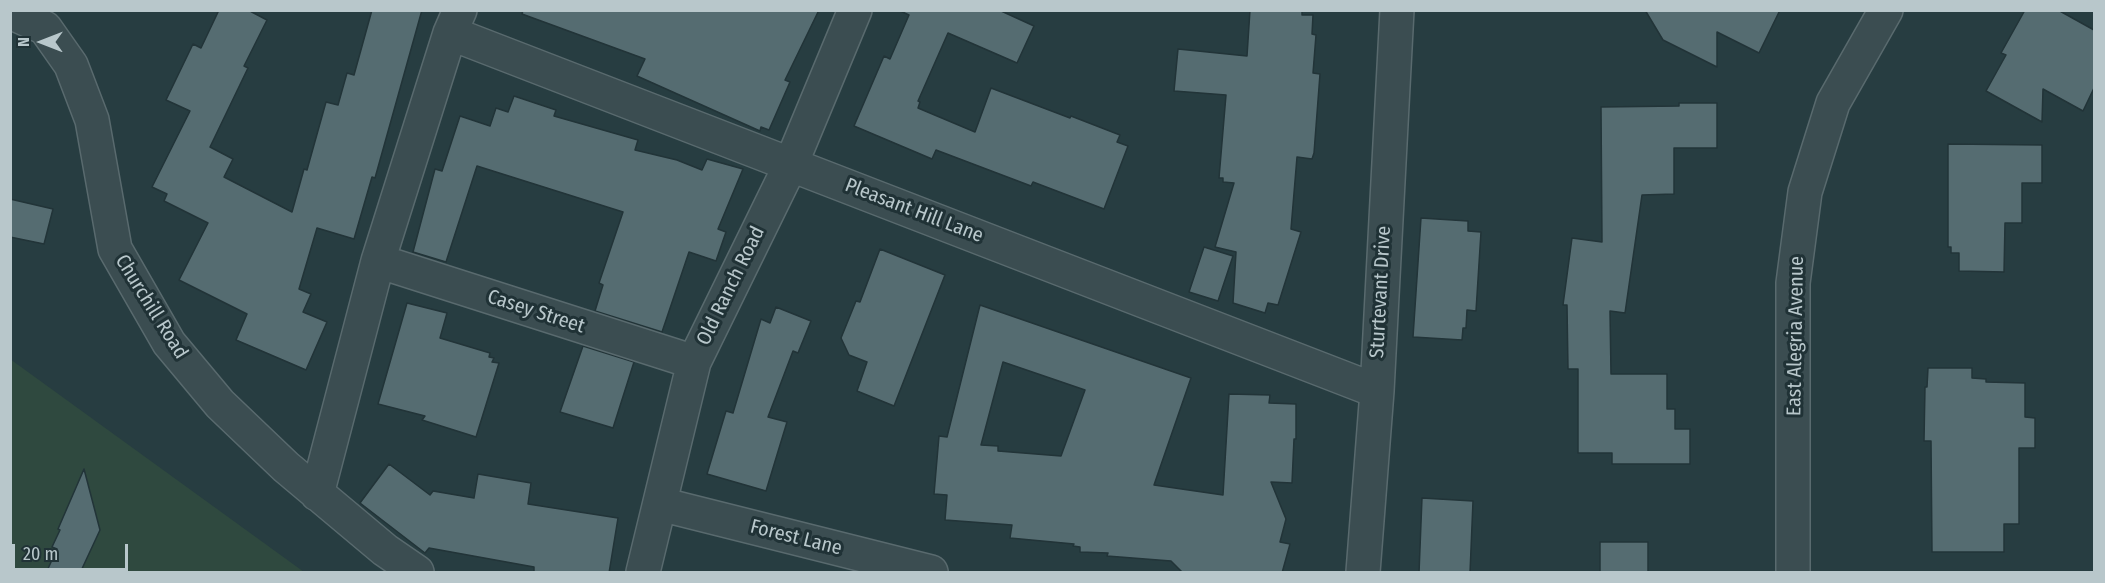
<!DOCTYPE html>
<html>
<head>
<meta charset="utf-8">
<style>
	body { margin:0 }
	#map { position:relative; width:2105px; height:583px; overflow:hidden; background:#273d41; font-family:"Fira Sans Condensed",sans-serif }
	canvas { display:block }
	.frame { position:absolute; inset:0; border:12px solid #b8c7cb; pointer-events:none }
	.north { position:absolute; left:12px; top:12px; width:60px; height:60px; -webkit-text-stroke:4px #203236; paint-order:stroke; rotate:270deg; font-size:16px; font-weight:700; line-height:24px; text-align:center; color:#b8c7cb }
	.north::after { content:''; display:block; margin:auto; width:21px; height:27px; background:#b8c7cb; clip-path:polygon(50% 0,100% 100%,50% 72%,0 100%) }
	.scale { position:absolute; left:12px; top:544px; width:116px; height:27px; box-sizing:border-box; border:3px solid #b8c7cb; border-top:0; padding-left:8px; font-size:18px; line-height:21px; white-space:nowrap; color:#b8c7cb; -webkit-text-stroke:4px #203236; paint-order:stroke }
</style>
</head>
<body>
<div id="map">
<canvas width="2105" height="583"></canvas>
<div class="frame"></div>
<div class="north">N</div>
<div class="scale">20 m</div>
</div>
<script>
const ctx = document.querySelector('canvas').getContext('2d');
ctx.lineJoin = 'round';
function fillPath(path, color) { ctx.fillStyle = color; ctx.fill(path, 'evenodd'); }
function strokePath(path, color, width, dash) { ctx.strokeStyle = color; ctx.lineWidth = width; ctx.lineCap = dash ? 'butt' : 'round'; ctx.setLineDash(dash || []); ctx.stroke(path); }
function drawText(font, color, halo, rows, align = 'center') {
  ctx.font = font + ' "Fira Sans Condensed",sans-serif'; ctx.lineWidth = 6; ctx.setLineDash([]); ctx.textBaseline = 'middle'; ctx.strokeStyle = halo; ctx.fillStyle = color; for (const [text, x, y, turn = 0] of rows) {
    ctx.save(); ctx.translate(x, y); ctx.rotate((+turn || 0) * Math.PI / 180); ctx.textAlign = isNaN(turn) ? turn : align; if (halo) ctx.strokeText(text, 0, 0); ctx.fillText(text, 0, 0); ctx.restore();
  }
}
const green = new Path2D(`
	M10,359L304,572H11Z`);
const building = new Path2D(`
	M219,10H248L267,20L244,66L248,68L210,147L233,159L224,177L292,212L304,169L307,170L326,102L338,105L347,73L354,75L372,10H422L375,178L372,177L354,239L317,228L299,289L311,294L303,312L327,322L306,370L236,340L247,314L179,280L208,223L164,201L167,194L152,187L190,111L166,100L193,44L201,48Z
	M523,10H819L785,80L790,82L769,130L761,127L760,131L637,76L645,59L522,14Z
	M898,10H999L1034,26L1017,63L948,33L918,101L920,102L918,108L975,132L991,88L1070,118L1071,116L1120,135L1117,142L1128,146L1104,209L1033,182L1031,186L936,150L932,159L854,126L884,56L890,59L909,15Z
	M1250,10H1302V15H1313L1312,34L1316,35L1313,73L1320,74L1314,153L1312,159L1297,157L1291,229L1301,232L1278,305L1268,303L1265,313L1233,303L1236,252L1215,247L1234,183L1223,182V178H1219L1226,95L1174,91L1178,49L1247,56Z
	M1645,10H1780L1759,53L1717,32V67L1663,40Z
	M2025,10H2058L2094,30V88L2083,111L2043,89L2042,122L1986,91L2006,55L2001,53Z
	M514,96L556,110L554,116L638,140L635,150L677,160L702,170L707,159L743,169L718,229L726,232L716,261L689,252L662,332L595,311L603,285L599,283L623,212L477,166L446,262L413,252L435,169L442,171L460,116L490,126L496,108L508,112Z
	M1679,103H1717V148H1674V194L1642,195L1625,313L1610,311L1611,374H1667V409H1675V429H1690V464H1612V453H1578V369H1568L1567,305H1563L1572,238L1602,242L1601,107L1679,106Z
	M1948,144L2042,145V183H2022V223H2005L2004,272L1959,271V253H1951V247H1948Z
	M10,199L53,209L44,244L10,237Z
	M1421,218L1468,221V231L1481,232L1476,311L1467,310L1466,328H1463L1462,340L1413,337Z
	M1204,247L1233,256L1218,301L1189,292Z
	M880,249L945,275L894,406L857,391L867,362L849,355L841,338L856,301L860,302Z
	M407,303L447,313L440,338L490,353L489,357L494,358L492,362L499,363L476,437L422,420L425,416L378,404Z
	M980,305L1191,378L1154,485L1223,495L1229,394L1270,395L1269,403L1296,404V439H1294L1292,483L1271,482L1286,519L1280,542L1290,544L1282,573H1183L1171,561L1107,556L1108,553L1080,552V547L1073,546L1074,544L1010,538L1012,525L945,520L947,495L934,494L939,436L947,437ZM1003,362L1085,390L1061,456L998,451V446L981,445Z
	M776,307L811,321L798,353L793,351L768,417L787,422L766,491L707,474L726,411L733,413L761,319L770,323Z
	M583,346L634,362L613,428L560,412Z
	M1928,368H1972V378L1986,379V382L2025,383V417L2035,418V448H2019V524H2004V552H1932L1931,441H1924L1925,387H1927Z
	M389,464L430,495L433,491L474,498L478,474L531,483L528,504L618,518L609,573H534V567L429,548L425,553L360,503Z
	M84,469L100,530L80,573H46L57,549L52,547L60,530L58,529Z
	M1422,498L1473,501L1470,573H1419Z
	M1600,542H1648V573H1600Z`);
const minor = new Path2D(`
	M10,12L45,28L71,65L92,120L115,249L169,343L220,404L286,467L385,550L417,572
	M450,33L1377,391
	M378,261L694,362
	M317,494L378,261L450,33L460,10
	M660,504L931,572
	M643,572L694,362L791,164L855,10
	M1363,572L1377,391L1397,10
	M1793,572V283L1805,192L1833,103L1886,10`);
const streetNames = [
	["Pleasant Hill Lane",914,211,21],
	["Old Ranch Road",731,286,-64],
	["Sturtevant Drive",1381,292,-87],
	["Churchill Road",151,307,58],
	["Casey Street",536,312,18],
	["East Alegria Avenue",1796,336,-89],
	["Forest Lane",796,538,14]
];
fillPath(green, '#2f493f');
fillPath(building, '#556c71');
strokePath(building, '#223438', 1.5);
strokePath(minor, '#596a6e', 36);
strokePath(minor, '#3b4d51', 33);
drawText('20px', '#b8c7cb', '#203236', streetNames);
</script>
</body>
</html>
